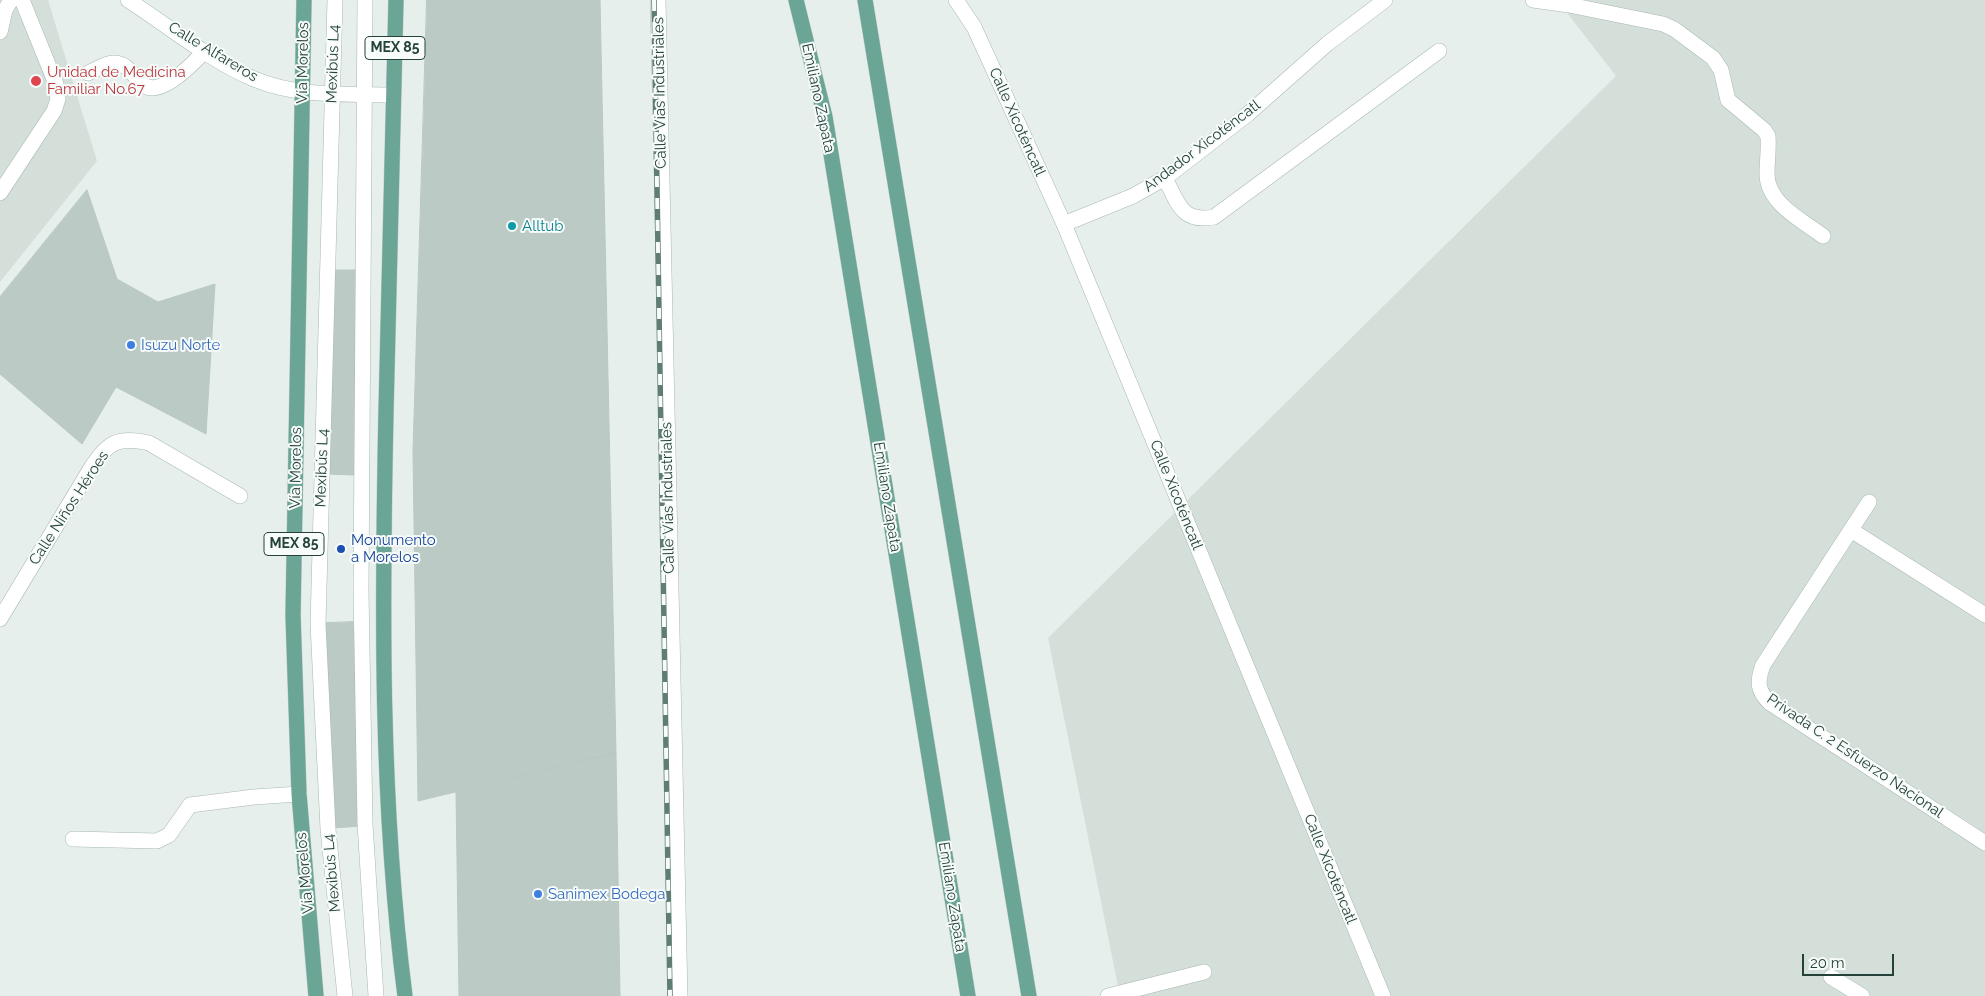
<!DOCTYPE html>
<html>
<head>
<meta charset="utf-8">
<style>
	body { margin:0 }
	#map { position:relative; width:1985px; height:996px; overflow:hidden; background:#e6efeb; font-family:Raleway,sans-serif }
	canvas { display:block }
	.scale { position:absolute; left:1802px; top:954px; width:92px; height:22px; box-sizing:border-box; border:2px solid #24423a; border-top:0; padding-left:6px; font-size:15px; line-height:18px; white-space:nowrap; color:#24423a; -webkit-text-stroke:4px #f7fbf9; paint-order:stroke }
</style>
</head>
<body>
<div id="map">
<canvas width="1985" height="996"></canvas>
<div class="scale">20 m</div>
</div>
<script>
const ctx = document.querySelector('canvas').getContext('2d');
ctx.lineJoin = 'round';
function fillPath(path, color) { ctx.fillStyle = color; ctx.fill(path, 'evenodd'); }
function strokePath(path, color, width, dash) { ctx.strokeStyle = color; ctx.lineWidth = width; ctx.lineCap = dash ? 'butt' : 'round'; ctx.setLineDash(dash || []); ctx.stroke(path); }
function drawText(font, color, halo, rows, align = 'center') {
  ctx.font = font + ' Raleway,sans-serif'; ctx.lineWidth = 4; ctx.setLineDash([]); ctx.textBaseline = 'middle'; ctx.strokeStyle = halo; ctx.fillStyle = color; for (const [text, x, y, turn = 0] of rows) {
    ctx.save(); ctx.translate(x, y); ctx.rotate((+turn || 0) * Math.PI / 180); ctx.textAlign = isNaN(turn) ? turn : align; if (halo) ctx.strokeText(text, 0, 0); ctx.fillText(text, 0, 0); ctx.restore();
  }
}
const built = new Path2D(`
	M0,0H48L97,161L0,282Z
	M1557,0H1985V996H1120L1048,638L1616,76Z`);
const building = new Path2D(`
	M427,0H600L616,753L418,801L413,452Z
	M87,190L117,279L158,302L215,284L206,434L116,387L82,444L0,374V297Z
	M333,270H360L355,475L328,474Z
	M353,622L361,826L334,828L326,623Z
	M616,753L620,996H459L456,792Z`);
const lane = new Path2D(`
	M335,0L318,624L328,829L345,996
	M365,0L361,590L365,824L376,996
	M1533,0L1569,5L1663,24L1674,29L1713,58L1721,70L1728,100L1764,130L1768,136C1769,149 1767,162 1767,175C1768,204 1803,221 1823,236
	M0,32L5,10L11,0
	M88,73C96,70 105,63 113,63C126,62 133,75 141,83C159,101 193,63 205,51
	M1165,178C1178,203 1181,223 1214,217L1439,51
	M0,193L54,111L58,99L56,84L22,0
	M1064,224L1133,196L1165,178L1248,114L1327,44L1385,0
	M73,839L157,841L169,835L190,805L254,797L299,794
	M1108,996L1204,972`);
const street = new Path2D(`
	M128,0C167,25 212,62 254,79C296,97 348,94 393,95
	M658,0L680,996
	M956,0L974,27L1064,224L1383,996
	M1869,502L1763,665C1757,681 1757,691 1770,703L1985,843
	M1851,530L1985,615
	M0,619L91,468C108,442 118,436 149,443L240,496
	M1831,977L1862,996`);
const primary = new Path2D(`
	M304,0L293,615L299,794L316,996
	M396,0C392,137 389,274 386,411C382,606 380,802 405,996
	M796,0L825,117L968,996
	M865,0L1029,996`);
const rail = new Path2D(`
	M654,0L670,996`);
const markers = [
	[36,81,6,"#e0444e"],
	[512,226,5,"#0f9aa8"],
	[131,345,5,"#3f7fe0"],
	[341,549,5,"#1a4fb4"],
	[538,894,5,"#3f7fe0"]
];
const shields = [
	[395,48,60],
	[294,544,60]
];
const shieldNames = [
	["MEX 85",395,48],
	["MEX 85",294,544]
];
const streetNames = [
	["Calle Alfareros",213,52,31],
	["Vía Morelos",303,63,-89],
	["Mexibús L4",333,64,-88],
	["Calle Vías Industriales",660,93,-91],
	["Emiliano Zapata",818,98,78],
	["Calle Xicoténcatl",1017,122,66],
	["Andador Xicoténcatl",1202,146,-37],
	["Vía Morelos",296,468,-89],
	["Mexibús L4",322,468,-88],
	["Calle Xicoténcatl",1176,495,68],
	["Emiliano Zapata",887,497,81],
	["Calle Vías Industriales",668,498,-91],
	["Calle Niños Héroes",69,508,-57],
	["Privada C. 2 Esfuerzo Nacional",1855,756,34],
	["Calle Xicoténcatl",1330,869,68],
	["Vía Morelos",305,873,-95],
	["Mexibús L4",332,873,-95],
	["Emiliano Zapata",952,897,81]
];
const healthNames = [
	["Unidad de Medicina",47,72],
	["Familiar No.67",47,89]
];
const cultureNames = [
	["Alltub",522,226]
];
const shopNames = [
	["Isuzu Norte",141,345],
	["Sanimex Bodega",548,894]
];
const transitNames = [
	["Monumento",351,540],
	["a Morelos",351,557]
];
fillPath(built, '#d4dfda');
fillPath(building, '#bbcac4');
strokePath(building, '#b8c9c2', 1);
strokePath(lane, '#a8b8b2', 16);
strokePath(street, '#a8b8b2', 16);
strokePath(primary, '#c2cac8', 16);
strokePath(lane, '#fff', 15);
strokePath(street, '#fff', 15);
strokePath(primary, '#6aa596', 15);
strokePath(rail, '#5f7d75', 5.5);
strokePath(rail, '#f7fbf9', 4, [11]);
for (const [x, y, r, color] of markers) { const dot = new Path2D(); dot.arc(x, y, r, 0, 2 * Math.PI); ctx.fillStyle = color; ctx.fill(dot); strokePath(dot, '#f7fbf9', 2); }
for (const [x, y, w] of shields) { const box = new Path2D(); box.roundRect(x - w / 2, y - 11.5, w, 23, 4); ctx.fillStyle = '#f7fbf9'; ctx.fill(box); strokePath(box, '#24423a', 1); }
drawText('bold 14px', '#24423a', null, shieldNames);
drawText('15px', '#24423a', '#f7fbf9', streetNames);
drawText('15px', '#be3a42', '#f7fbf9', healthNames, 'left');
drawText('15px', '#0d838f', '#f7fbf9', cultureNames, 'left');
drawText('15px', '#366cbe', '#f7fbf9', shopNames, 'left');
drawText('15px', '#164399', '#f7fbf9', transitNames, 'left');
</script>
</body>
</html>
